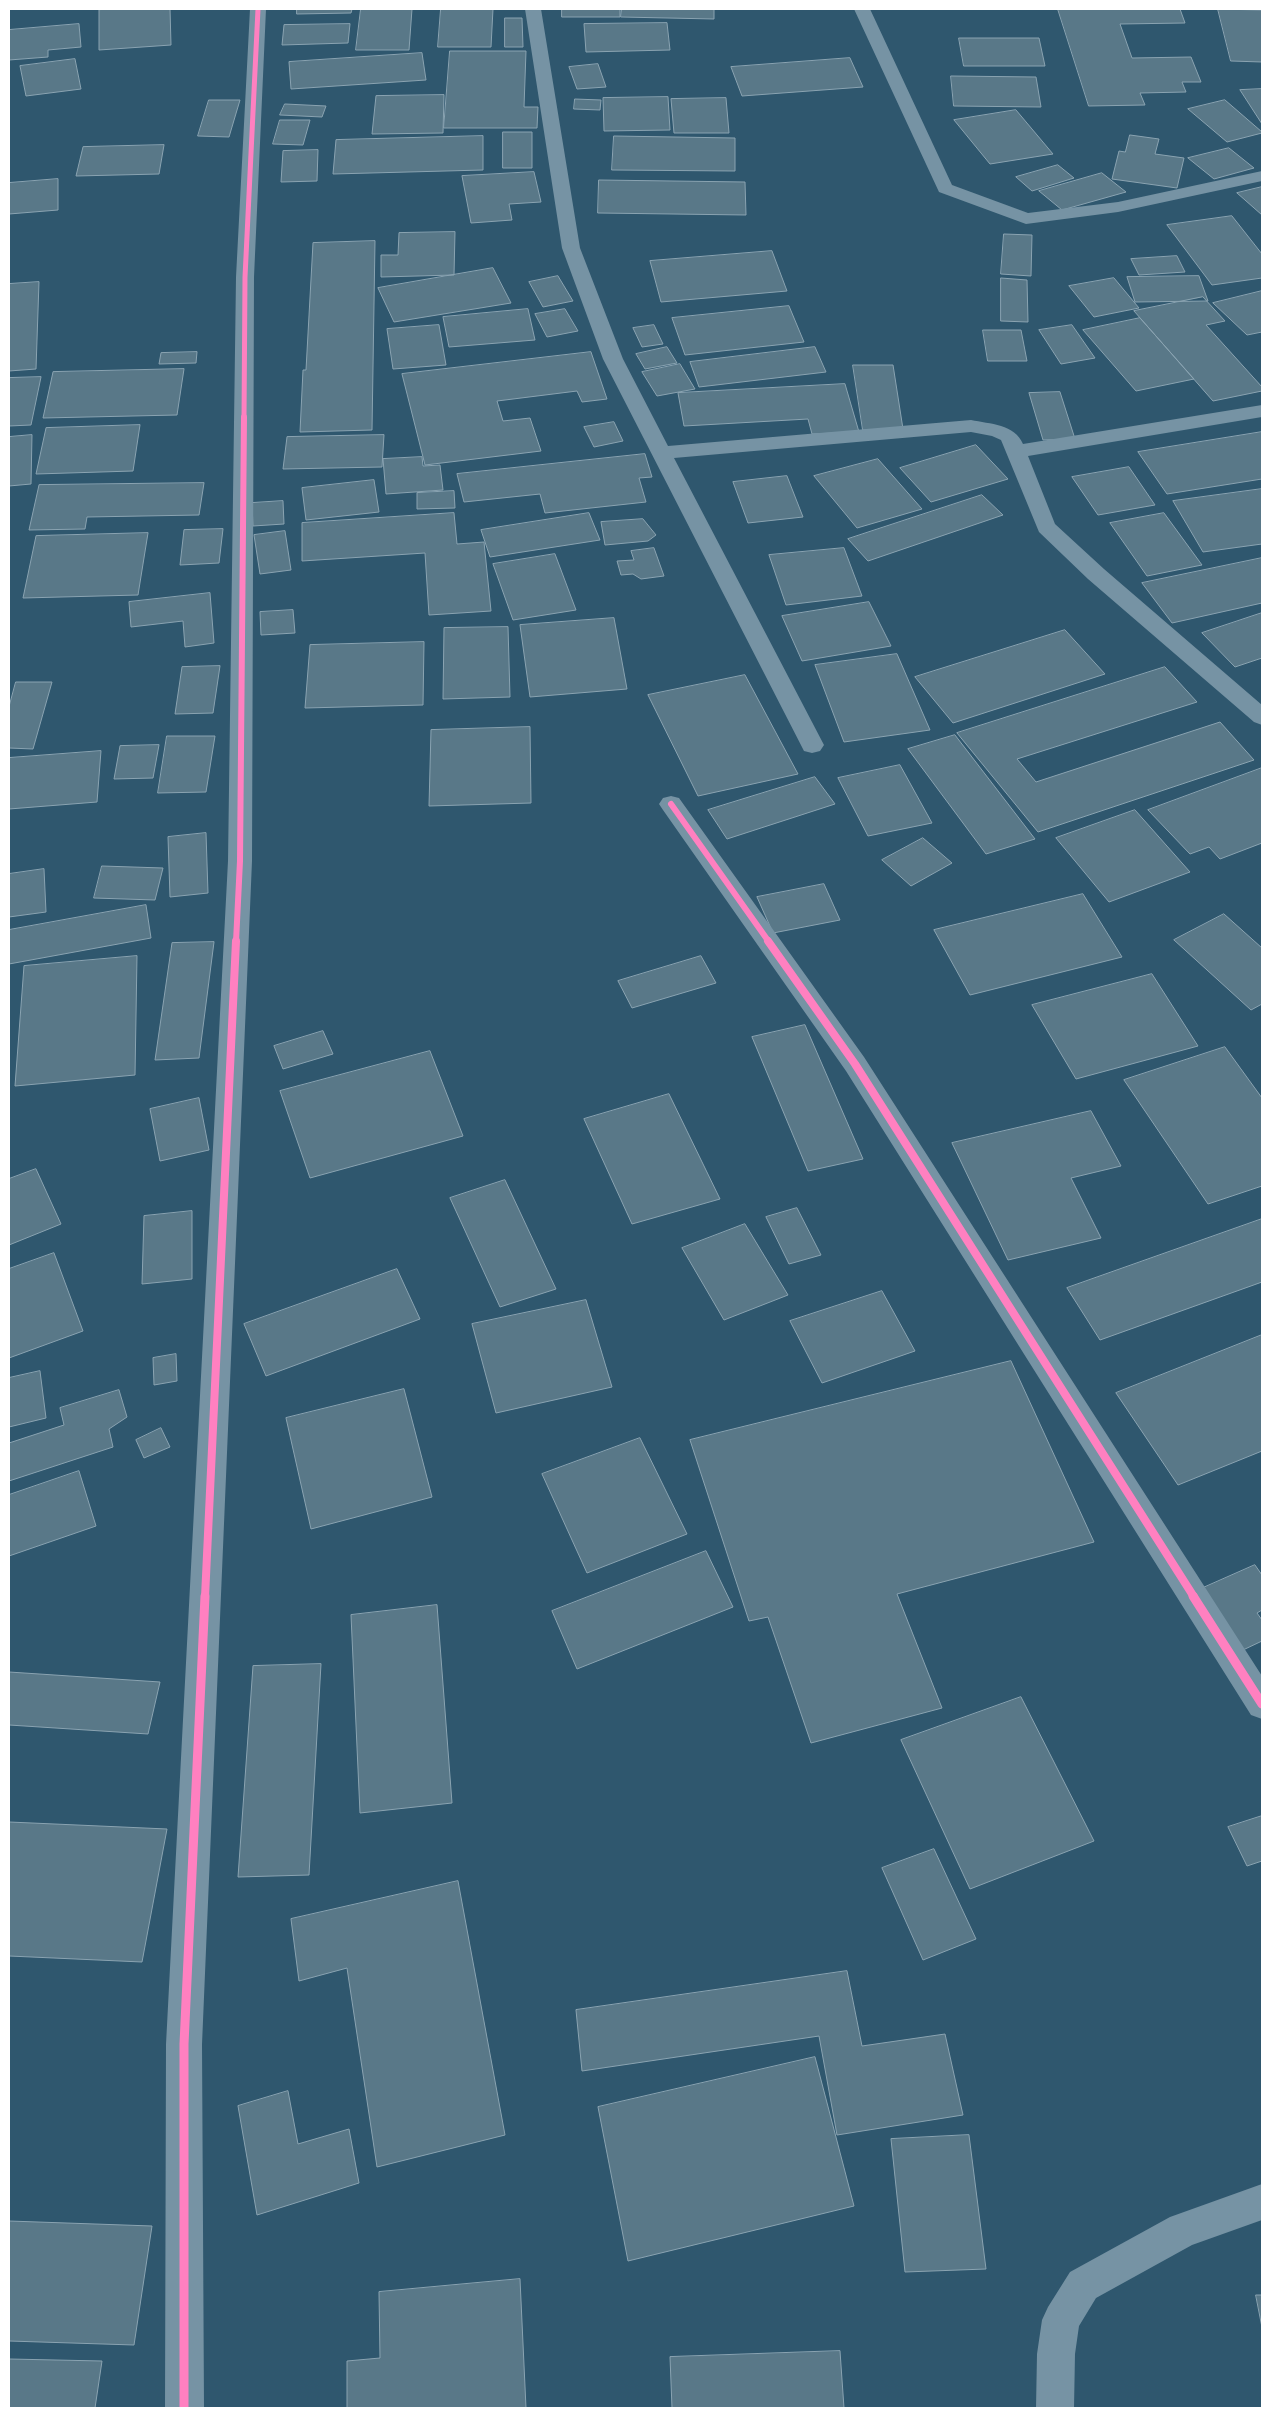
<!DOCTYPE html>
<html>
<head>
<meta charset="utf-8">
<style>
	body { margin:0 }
	#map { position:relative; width:1271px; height:2417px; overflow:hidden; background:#2f576e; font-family:"Roboto Condensed",sans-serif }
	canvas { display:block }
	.frame { position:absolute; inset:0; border:10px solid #fff; pointer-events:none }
</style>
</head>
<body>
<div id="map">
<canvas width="1271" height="2417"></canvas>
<div class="frame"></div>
</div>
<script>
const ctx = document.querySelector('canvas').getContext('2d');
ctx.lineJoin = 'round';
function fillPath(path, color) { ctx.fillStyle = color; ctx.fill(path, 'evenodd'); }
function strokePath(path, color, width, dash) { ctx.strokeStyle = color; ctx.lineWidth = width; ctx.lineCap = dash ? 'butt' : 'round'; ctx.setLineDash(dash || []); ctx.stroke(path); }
const building = new Path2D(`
	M119,9H170L171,45L99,50V10Z
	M297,9H352L351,13L297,14Z
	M361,9H412L409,50H356Z
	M441,9H493L491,47H438Z
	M562,9H620V17H562Z
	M622,9H714V19L621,17Z
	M1058,9H1180L1185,23L1120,24L1132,58L1191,57L1201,82H1182L1186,92L1140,93L1145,105L1089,106Z
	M1218,9L1262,10V62L1231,61Z
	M505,18H522L523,47H505Z
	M667,23L670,50L586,52L584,24Z
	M79,24L81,47L48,50V57L9,60V30Z
	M350,24L348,43L282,45L284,25Z
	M959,38H1039L1045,66H964Z
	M450,51H526L524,107H538L537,128H444Z
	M422,53L426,80L291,89L289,62Z
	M850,58L863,87L742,96L731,67Z
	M75,59L81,89L26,96L20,66Z
	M598,64L606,87L577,89L569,67Z
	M951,76L1036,77L1041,107L954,106Z
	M1262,89V124L1240,90Z
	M444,95L443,133L372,134L376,96Z
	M668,97L670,130L604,131L603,98Z
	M726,98L729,133H674L671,99Z
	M575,99L601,100L600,110L574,109Z
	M209,100H240L229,137L198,136Z
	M1225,100L1262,132V133L1227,142L1188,109Z
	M285,104L326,106L322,117L280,115Z
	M1016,110L1053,154L990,164L954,120Z
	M280,120H310L303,145L273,144Z
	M503,132H532V168H503Z
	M1130,135L1159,139L1155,154L1184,158L1177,188L1112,179L1119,151L1125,152Z
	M483,136V170L333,174L336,140Z
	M614,136L735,138V171L612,170Z
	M164,145L159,174L76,176L83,147Z
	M1229,148L1254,168L1214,179L1188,158Z
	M318,150L317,181L281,182L283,151Z
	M1058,165L1074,178L1032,191L1016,177Z
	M534,172L541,202L509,204L512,220L471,223L462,176Z
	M1102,173L1126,192L1062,210L1039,191Z
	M58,179V210L9,214V183Z
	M599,180L745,182L746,215L598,213Z
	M1262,187V215L1237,193Z
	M1232,216L1262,254V278L1212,285L1167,225Z
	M455,232L454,275L381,277V255H398L399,233Z
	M1004,234L1032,235L1031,276L1001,274Z
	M375,241L372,430L300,432L303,370H306L313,243Z
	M772,251L787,291L661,302L650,261Z
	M1177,256L1185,272L1139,275L1131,259Z
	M493,268L511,303L394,322L378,288Z
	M558,276L573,301L543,307L529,282Z
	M1199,276L1208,301L1135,302L1127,277Z
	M1001,278L1027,280L1028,322L1001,321Z
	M1114,278L1139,308L1094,317L1069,286Z
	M39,282L36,369L9,371V284Z
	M1262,291V332L1247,335L1213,303Z
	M1203,297L1225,321L1206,325L1262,387V391L1213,401L1134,311Z
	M789,306L804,342L685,355L672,318Z
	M528,309L535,340L449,347L443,317Z
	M565,309L578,331L547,337L535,314Z
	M1140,318L1194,379L1136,391L1083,330Z
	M439,325L446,365L393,369L387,329Z
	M654,325L663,344L642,347L633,328Z
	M1072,325L1095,358L1061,364L1039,330Z
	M983,330H1021L1027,361H988Z
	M667,347L677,363L645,369L636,354Z
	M815,347L826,372L699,387L690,362Z
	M197,352L196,363L159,364L161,353Z
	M591,352L607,399L582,402L577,391L497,401L503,421L530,418L541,451L425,465L402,374Z
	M680,364L695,389L657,396L642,372Z
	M853,365H893L903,429L863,430Z
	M184,369L177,415L43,418L53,372Z
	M41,377L31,425L9,426V378Z
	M845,384L859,432L812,434L808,419L684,426L678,393Z
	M1060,392L1075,439L1043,440L1029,393Z
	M614,422L623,441L594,447L584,427Z
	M140,425L133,471L36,474L46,428Z
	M1262,432V479L1167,494L1138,452Z
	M32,435L31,484L9,486V437Z
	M384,435L382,467L283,469L287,437Z
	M976,445L1008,479L931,502L900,468Z
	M645,454L652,477L639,478L646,502L545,513L540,494L464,502L457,474Z
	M422,457L423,466L440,465L443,490L386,494L383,459Z
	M878,459L922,509L857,528L814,476Z
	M1129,467L1155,505L1098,515L1072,477Z
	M787,476L803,517L748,523L733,482Z
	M374,480L379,512L306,520L302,488Z
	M204,483L199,515L87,517L85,529L29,530L39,485Z
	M1262,489V544L1203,552L1173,501Z
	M454,491L455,508L417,509V493Z
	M982,495L1003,515L868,561L848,539Z
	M283,501L284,524L253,526L252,503Z
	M454,513L457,544L484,542L491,611L429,615L425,553L302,561V523Z
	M589,513L600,540L490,557L481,530Z
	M1164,513L1202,565L1147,576L1110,523Z
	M643,519L656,535L648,541L605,545L601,522Z
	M223,529L219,563L180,565L184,530Z
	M285,531L291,570L260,574L254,535Z
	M148,533L138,595L23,598L36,536Z
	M654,548L664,576L641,579L633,574L621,575L617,561L634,560L631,551Z
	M844,548L862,596L786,605L769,555Z
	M555,554L576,610L513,620L493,564Z
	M1262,558V603L1172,623L1142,583Z
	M210,593L214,643L185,647L183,621L131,627L129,602Z
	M869,602L891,646L802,661L782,616Z
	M293,610L295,633L261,635L260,612Z
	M1262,613V658L1235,667L1202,633Z
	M614,618L627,689L530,697L520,625Z
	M508,627L510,697L443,699L444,628Z
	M1065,630L1105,674L953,723L915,677Z
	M424,642L423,705L305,708L310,645Z
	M897,654L930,730L844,742L815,665Z
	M220,666L213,713L175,714L182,667Z
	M1165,667L1197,702L1017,759L1036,782L1220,722L1254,760L1038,832L957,733Z
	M745,675L798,774L698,796L648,695Z
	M16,682H52L33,749L9,748V707Z
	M530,727L531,803L429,806L431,730Z
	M955,735L1035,839L986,854L908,749Z
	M167,736H215L206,792L158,793Z
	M159,745L153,778L114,779L120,746Z
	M101,751L97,802L9,809V758Z
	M900,765L932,823L868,836L838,778Z
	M1262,768V843L1220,859L1209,847L1190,854L1148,810Z
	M815,777L835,804L727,839L708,810Z
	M1135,810L1190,872L1109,902L1056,838Z
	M206,833L208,893L170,897L168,837Z
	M923,838L952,863L911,886L882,860Z
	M102,866L163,868L155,900L94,898Z
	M44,869L46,912L9,917V874Z
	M824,884L840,920L773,933L757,897Z
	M1083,894L1122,957L970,995L934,930Z
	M146,905L151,938L9,964V930Z
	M1224,914L1262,948V1004L1251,1010L1174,940Z
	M214,942L199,1058L155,1060L172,943Z
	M137,956L135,1075L15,1086L24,966Z
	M701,956L716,983L632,1008L618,981Z
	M1152,974L1198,1046L1076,1079L1032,1005Z
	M805,1025L863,1159L808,1171L752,1037Z
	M323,1031L333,1054L283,1069L274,1046Z
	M1225,1047L1262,1098V1186L1208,1204L1124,1080Z
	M430,1051L463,1136L310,1178L280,1091Z
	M669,1094L720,1199L632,1224L584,1119Z
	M199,1098L209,1150L160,1161L150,1109Z
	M1091,1111L1121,1166L1071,1178L1101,1238L1008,1260L952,1143Z
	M36,1169L61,1224L9,1245V1179Z
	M505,1180L556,1289L500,1307L450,1198Z
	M797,1208L821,1255L789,1264L766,1217Z
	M192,1211V1279L142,1284L144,1216Z
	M1262,1219V1282L1100,1340L1067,1288Z
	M745,1224L788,1295L724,1320L682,1248Z
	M54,1253L83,1331L9,1358V1269Z
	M397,1269L420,1319L266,1376L244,1324Z
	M882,1291L915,1351L822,1383L790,1321Z
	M586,1300L612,1387L496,1413L472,1324Z
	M1262,1335V1451L1178,1485L1116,1393Z
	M176,1354L177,1381L154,1385L153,1358Z
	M1011,1361L1094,1542L897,1594L942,1708L811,1743L768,1617L749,1621L690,1440Z
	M40,1371L46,1418L9,1427V1378Z
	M404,1389L432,1497L311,1529L286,1418Z
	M119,1390L127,1417L109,1429L113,1447L9,1481V1443L64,1425L60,1408Z
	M161,1428L170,1447L144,1458L136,1440Z
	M640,1438L687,1534L587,1573L542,1474Z
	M79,1471L96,1526L9,1556V1495Z
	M706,1551L733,1607L577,1669L552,1611Z
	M1255,1565L1262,1575V1610L1257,1613L1262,1620V1641L1243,1650L1203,1588Z
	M437,1605L452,1803L360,1813L351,1615Z
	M321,1664L309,1875L238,1877L253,1666Z
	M9,1672L160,1682L148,1734L9,1725Z
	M1021,1697L1094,1841L970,1889L901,1740Z
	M1262,1816V1861L1247,1866L1228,1827Z
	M9,1822L167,1829L142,1962L9,1956Z
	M934,1849L976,1939L923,1960L882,1868Z
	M458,1881L505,2135L377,2167L347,1968L299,1981L291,1919Z
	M847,1971L862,2046L945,2034L963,2115L837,2135L819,2036L582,2071L576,2010Z
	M815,2057L854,2206L628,2261L598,2107Z
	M288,2091L298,2144L349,2129L359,2183L257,2215L238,2106Z
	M969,2135L986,2269L905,2272L891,2139Z
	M9,2221L152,2226L134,2345L9,2341Z
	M520,2279L526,2408H347V2361L380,2358L379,2292Z
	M1256,2295H1262V2327Z
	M840,2351L844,2408H672L670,2357Z
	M9,2359L102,2361L95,2408H9Z`);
const minor = new Path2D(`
	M250,9H266L254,277L252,861L202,2044L204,2408H165L166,2044L228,861L236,277Z
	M525,9H541L580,248L623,359L668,446L971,420C990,424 1015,424 1023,444L1262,405V417L1028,456L1055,524L1104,569L1262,705V725L1254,722L1088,579L1039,532L1001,440L992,436L971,432L674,458L824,745L820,751L812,753L804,751L603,359L562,248Z
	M854,9H870L952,185L1028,213L1118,202L1262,171V181L1118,212L1026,224L939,192Z
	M671,796L679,798L864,1057L1262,1676V1719L1251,1715L846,1071L663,810L659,804L663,798Z
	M1262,2184V2220L1192,2245L1096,2298L1079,2326L1075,2354L1074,2408H1036L1037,2354L1042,2320L1048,2307L1070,2272L1170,2217Z`);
const cyclewayFar3 = new Path2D(`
	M244,419L245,277L258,9`);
const cyclewayFar2 = new Path2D(`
	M671,804L769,942
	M236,942L240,861L244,417`);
const cyclewayFar1 = new Path2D(`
	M768,941L855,1064L1194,1597
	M205,1597L236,941`);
const cycleway = new Path2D(`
	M1193,1596L1262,1704
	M184,2408V2044L205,1596`);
fillPath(building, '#597888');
strokePath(building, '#8aa3b1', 1);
fillPath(minor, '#7693a4');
strokePath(cyclewayFar3, '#ff80c0', 5);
strokePath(cyclewayFar2, '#ff80c0', 6);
strokePath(cyclewayFar1, '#ff80c0', 8);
strokePath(cycleway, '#ff80c0', 9);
</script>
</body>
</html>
